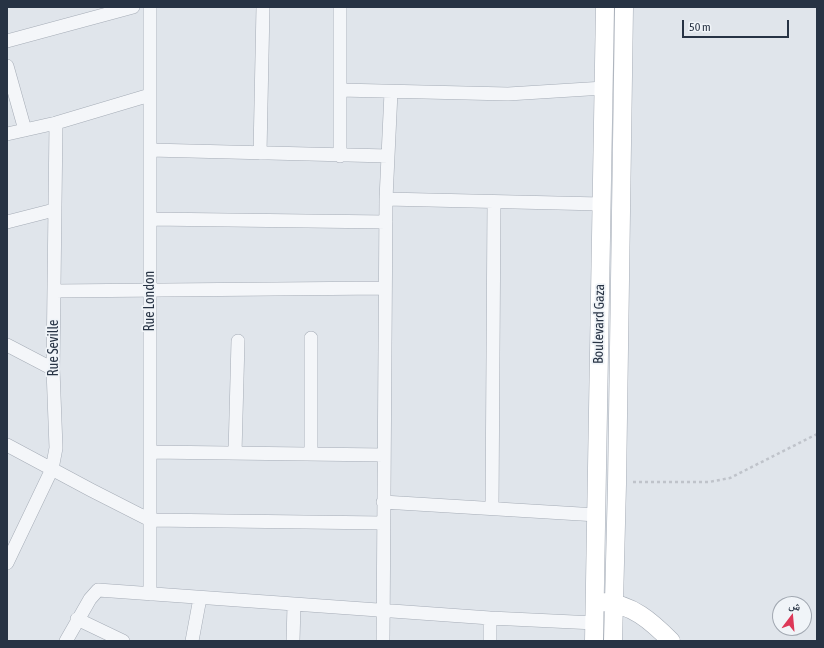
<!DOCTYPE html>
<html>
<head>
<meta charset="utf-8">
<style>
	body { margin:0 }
	#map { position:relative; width:824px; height:648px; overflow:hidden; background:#e0e5eb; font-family:"Asap Condensed","Noto Naskh Arabic",sans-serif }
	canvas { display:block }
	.frame { position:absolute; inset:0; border:8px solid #273344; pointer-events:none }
	.north { position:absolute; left:772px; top:596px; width:40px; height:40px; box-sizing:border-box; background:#f0f4f8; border:1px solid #a0a7b0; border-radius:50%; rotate:16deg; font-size:11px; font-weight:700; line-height:16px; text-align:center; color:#273344 }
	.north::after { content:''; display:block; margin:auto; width:14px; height:18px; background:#dd3858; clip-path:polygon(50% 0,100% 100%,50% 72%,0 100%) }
	.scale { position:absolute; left:682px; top:20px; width:107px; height:18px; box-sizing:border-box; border:2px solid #273344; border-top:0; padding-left:5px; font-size:12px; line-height:14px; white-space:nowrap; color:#273344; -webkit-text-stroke:3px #f0f4f8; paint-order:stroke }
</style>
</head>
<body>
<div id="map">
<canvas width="824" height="648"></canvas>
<div class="frame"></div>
<div class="north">ش</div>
<div class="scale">50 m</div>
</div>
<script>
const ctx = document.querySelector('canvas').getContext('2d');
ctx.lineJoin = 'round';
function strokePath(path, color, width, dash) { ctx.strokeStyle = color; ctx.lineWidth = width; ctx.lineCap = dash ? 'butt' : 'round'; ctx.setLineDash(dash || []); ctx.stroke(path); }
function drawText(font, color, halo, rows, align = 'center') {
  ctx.font = font + ' "Asap Condensed",sans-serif'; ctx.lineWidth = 3.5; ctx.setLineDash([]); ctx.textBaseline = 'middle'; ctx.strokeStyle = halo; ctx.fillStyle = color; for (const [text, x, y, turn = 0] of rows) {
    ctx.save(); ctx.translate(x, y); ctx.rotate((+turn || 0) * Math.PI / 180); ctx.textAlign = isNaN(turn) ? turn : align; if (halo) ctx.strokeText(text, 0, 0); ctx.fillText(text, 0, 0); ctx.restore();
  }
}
const path = new Path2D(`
	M633,482H709L730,478L817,434`);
const street = new Path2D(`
	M7,41L133,7
	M7,66L25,130
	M340,90L508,94L604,88
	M7,134L56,123L150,95
	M150,150L388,156
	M260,153L263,7
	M340,156V7
	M386,199L601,204
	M150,219L386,222
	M7,222L54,210
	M54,291L385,288
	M311,338V454
	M7,345L53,369
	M7,445L91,490L150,520L383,523
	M150,452L384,455
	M235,453L238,341
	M383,502L597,515
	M492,508L494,202
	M7,563L52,469L56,448L53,369L56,123
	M150,594V7
	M77,619L123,641
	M66,641L90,599L98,590L490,618L595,623
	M192,641L200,598
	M293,641L294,605
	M383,641L386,199L391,92
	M490,641V618`);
const secondary = new Path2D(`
	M603,602C632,604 651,621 671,641
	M594,641L605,7
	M613,641L617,484L624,7`);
const streetNames = [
	["Rue London",150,301,-90],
	["Boulevard Gaza",599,324,-89],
	["Rue Seville",54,348,-90]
];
strokePath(street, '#a5acb6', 14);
strokePath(secondary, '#a5acb6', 19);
strokePath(path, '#bfc3ca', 2.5, [3, 3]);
strokePath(street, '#f4f6f9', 13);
strokePath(secondary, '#fff', 18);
drawText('14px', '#273344', '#f0f4f8', streetNames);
</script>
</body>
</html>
